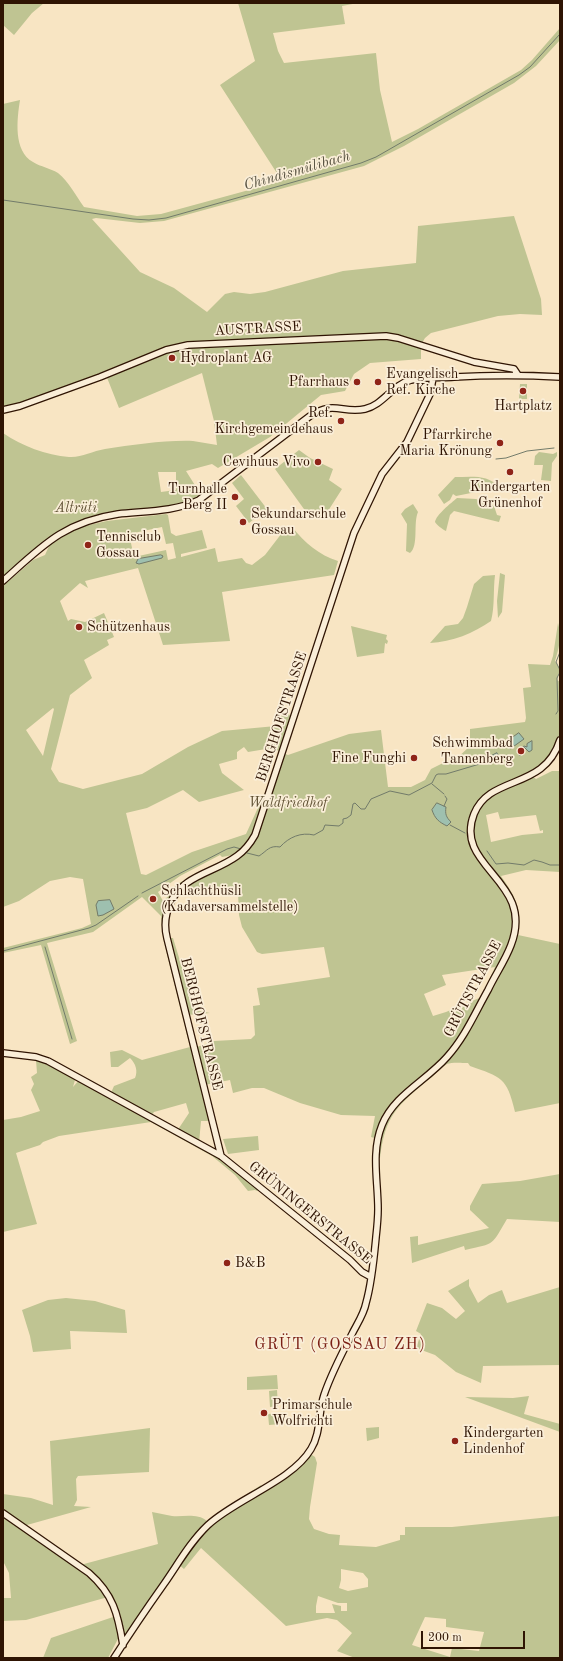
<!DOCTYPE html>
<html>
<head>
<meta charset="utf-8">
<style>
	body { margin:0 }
	#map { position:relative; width:563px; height:1661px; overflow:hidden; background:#f8e5c3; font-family:"Old Standard TT",serif }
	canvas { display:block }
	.frame { position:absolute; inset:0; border:4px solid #2f1403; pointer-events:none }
	.scale { position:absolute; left:421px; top:1631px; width:104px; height:18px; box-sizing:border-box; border:2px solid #2f1403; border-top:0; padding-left:5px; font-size:12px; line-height:14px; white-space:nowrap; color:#2f1403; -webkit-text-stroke:3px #faeed8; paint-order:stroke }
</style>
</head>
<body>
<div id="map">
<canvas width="563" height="1661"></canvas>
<div class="frame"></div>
<div class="scale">200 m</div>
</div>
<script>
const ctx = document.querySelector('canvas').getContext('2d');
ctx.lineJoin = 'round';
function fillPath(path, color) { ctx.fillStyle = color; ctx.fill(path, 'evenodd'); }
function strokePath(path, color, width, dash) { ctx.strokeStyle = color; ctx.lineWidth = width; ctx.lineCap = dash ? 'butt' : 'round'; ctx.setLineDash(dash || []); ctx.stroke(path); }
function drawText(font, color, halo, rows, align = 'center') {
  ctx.font = font + ' "Old Standard TT",serif'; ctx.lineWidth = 3.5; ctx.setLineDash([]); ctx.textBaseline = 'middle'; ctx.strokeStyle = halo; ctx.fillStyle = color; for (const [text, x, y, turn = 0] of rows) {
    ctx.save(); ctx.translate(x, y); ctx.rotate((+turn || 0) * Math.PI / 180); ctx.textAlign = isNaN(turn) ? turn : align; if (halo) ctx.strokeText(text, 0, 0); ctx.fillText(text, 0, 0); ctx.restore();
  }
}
const green = new Path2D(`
	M3,3H44L32,13L14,35L3,25Z
	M238,3H358L342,6L345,24L273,33L278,51L284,63L376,53L380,90L392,142L418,129L521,70L532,60L560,28V40L536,66L514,83L404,146L364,166L164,221L140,223L96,218L92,219L140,272L174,288L207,312L225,294L234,292L250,294L265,292L343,271L416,263L418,226L514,216L541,299L542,315L520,314L498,316L431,333L425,338L421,345V359L370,363L354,374L345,391L321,395L270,437L218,468L212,464L186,471L203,498L193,503L117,515L63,531L3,581V433C22,446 46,455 69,457C81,458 92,451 105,449C133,445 165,440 193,441C201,442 209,444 217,445L214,421L202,373L119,408L106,375L3,410V104L20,100C17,119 13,151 33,162C41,167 50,168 58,173C69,182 76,196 84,207L137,216L161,214L282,181L220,85L255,61ZM158,472H176V490L161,492Z
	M520,384H527V399H519Z
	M299,450L310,458L333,469L329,480L342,489L328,511L309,516L275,469Z
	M539,452L553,454L557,452V456L552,463L551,481L541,480L543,465H534L535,456Z
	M241,475L267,509L249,523L236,506L244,499L232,483Z
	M455,477C471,477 488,474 499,487L498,490L491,488L482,487L476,492L456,496L453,494L450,500L444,504L438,495Z
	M457,498L476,499L494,506L497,515L501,516L499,522L454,511L450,515L446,531C442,529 437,525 435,522C436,515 451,503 457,498Z
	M413,504L418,512C413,523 419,546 410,553L406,551L407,524L401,514L405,509Z
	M166,514L168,515L171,533L176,536L202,530L207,548L181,554V557L215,548L218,562L242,558L246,563L252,565L265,555L285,529L292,527C305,543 319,555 338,561L334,575L222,592L230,641L163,645L138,568L85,581L88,588L80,583L60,601L68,621L71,619L85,622L104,613L114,637L107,640L109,645L84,660L92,678L70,695L51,769L59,782L83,789L142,774L188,747L222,731L276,726L277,712L295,716L283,753L288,755L349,734L381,730L388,787H411L425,780L431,769L443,763L454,761L470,746V729L525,722L526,718L523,688L531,687L528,664L550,665L553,656L558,623C562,637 559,648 555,661L560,669L557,680L560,682V740L557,749L532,776L536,779L552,771H560V872L526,870L501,876C515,896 523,910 518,935L560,944V1103L515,1112C507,1077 501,1077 470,1066L468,1063C462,1063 452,1062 447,1064C440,1068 434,1076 428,1080C397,1106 385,1116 380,1158H376L378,1139L371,1137L375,1116L341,1115L300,1103L264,1088H252L233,1093L230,1080L204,1085L212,1121H201L199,1143L260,1188L257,1191L255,1190L248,1191L235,1175L212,1156L151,1122L59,1136L43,1142L40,1145L16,1153L37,1224L3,1232V1120L21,1117L40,1111L31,1090L34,1084L31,1077L37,1073L36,1060L52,1066L75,1080L73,1087L80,1079L110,1095L114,1086L135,1078C138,1071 136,1064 130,1058L118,1067H111L110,1052L122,1050L142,1060L190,1047L163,938L161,916L142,897L93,932L47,943L77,1041L70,1044L41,945L3,953V948L82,928L91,924L83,879L70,877L50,881L19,901L3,907V586L33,560L45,555L49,546L52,543L80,527L107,521ZM162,527L166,544L173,543L176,558L168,560L166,550L134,557L129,534ZM53,708L54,709L43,756L26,730ZM244,747L248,752L272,748L279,751L267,788L246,834L192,852L146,875L141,874L126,813L147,808L183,790L199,802L244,790L222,773L219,764L237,759V752ZM498,812L500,819L536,815L540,831L543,830V833L522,835L491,842L486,815ZM220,855L222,857L233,855L179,883L173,888L175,890L163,901L158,892L180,876ZM181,887L238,893L239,915L242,927L257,952L262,954L324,947L330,977L257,988L260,1005L253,1006L255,1035L251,1039L214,1041L194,1048L186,1015L210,1013L195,1010L173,938H167L169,907ZM495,967L485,989L484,996L446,1012L433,1016L424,994L446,985L442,975ZM186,1103L189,1113L177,1131L151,1116L154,1112Z
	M500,573L505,575L502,612L498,618L497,601Z
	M495,575C493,591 495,606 491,621C474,633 452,642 430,643L445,626L458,624L463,618L467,607L474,584L483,576Z
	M351,626L387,635L386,639L388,641L387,644L385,643L384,653L357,657Z
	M258,1136L259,1150L228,1154L223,1139Z
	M560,1174V1222L507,1219C491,1246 496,1243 465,1250L464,1246L412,1263L410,1237L418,1236V1245L489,1228L470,1210V1206L482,1184L520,1181Z
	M469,1279V1286L478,1303L489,1295L502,1290L507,1303L560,1287V1365L483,1366L481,1383L456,1372L435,1355L416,1348L421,1334L416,1331L427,1303L442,1308L456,1319L465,1311L448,1291Z
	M66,1298L95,1301L125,1310L127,1333L70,1331L71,1349L33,1352L30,1336L22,1310L48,1300Z
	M277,1375L278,1389L247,1390V1377Z
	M277,1390L278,1406L270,1407L269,1391Z
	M529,1396L524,1414L560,1424V1432L465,1397L513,1398Z
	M281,1413V1424L269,1425L268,1414Z
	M379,1427V1438L367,1441L366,1428Z
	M150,1428L149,1472L78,1476L76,1479L77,1500L74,1506L91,1507L27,1525L24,1529L80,1567L84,1564L158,1544L152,1512C159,1513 165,1515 172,1516C184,1517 197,1513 207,1521L261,1485L262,1489L292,1470L309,1453L315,1457L317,1463L310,1507L309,1519L314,1529L329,1534L340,1535L339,1545L376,1547L400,1540V1535H405V1527H452L560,1516V1658H355L337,1651L352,1633L337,1620L327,1618L286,1626L201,1548L184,1569L178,1564L123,1645L108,1597L26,1620L3,1621V1598H11L9,1573L3,1561V1494L31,1498L53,1505L50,1441ZM341,1569L363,1573L368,1579V1587L348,1591L339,1588L341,1580ZM318,1596L338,1603H347V1611H341V1606L332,1604L335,1613H316V1606ZM425,1617L446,1619V1627L484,1632L479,1651L452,1648L450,1657L412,1645Z
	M116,1616L120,1635L108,1658H43L51,1638Z`);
const water = new Path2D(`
	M161,555L163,556L162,558L139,564L136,563L138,559Z
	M519,733L524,739L510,749L505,743Z
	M532,741V750L529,752L524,747L523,748L525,751L520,756L517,751L524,746L527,747V744Z
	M497,753L499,757V761L488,762L485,760L487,758Z
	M437,803L446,807C445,814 446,817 451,822L447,826C439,822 435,819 432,810Z
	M110,900L114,909L103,915L98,916L96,905L98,901Z`);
const stream = new Path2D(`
	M3,200L133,219L149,220L166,218L361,163L376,157L519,75L530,67L560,34
	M496,459L506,458L527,451L554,448
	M560,652L556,662L560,670
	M556,714L558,711L557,678L560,672
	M432,784L444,794
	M444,806L447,799L445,796
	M450,825L465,833
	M487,851L496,864L508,863L524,865L534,860L542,862L550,865H560
	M247,853L259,856C267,851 269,845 280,847C289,837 301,832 314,835L323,830L325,825L339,826L343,823V819L347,818L351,815L353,804L355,803L361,809H365L371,799L390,791L409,795L432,783L436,775L438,774H446L483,763L485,760
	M142,893L227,849L234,847L241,849
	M45,947L72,1039
	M3,951L89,928L96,925L138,896`);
const secondary = new Path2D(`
	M3,410L20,406L100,377L166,350L188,345L386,336L398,338L474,362L514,369L518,375
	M3,581C42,546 64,522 118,514C144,511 174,512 199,500L310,416C333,400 343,414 365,409C383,405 392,385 411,380C424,377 440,378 454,377C489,375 524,375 560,377
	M3,1053L36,1057L48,1061L221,1156L350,1260L362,1272L371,1277
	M221,1156L167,938C164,926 165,915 170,904C182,875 214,873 237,856C244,851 250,844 255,835L354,533L382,474L407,442L430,394L433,378
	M3,1513L89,1573C113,1594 118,1614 123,1645
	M114,1658C130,1633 147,1608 164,1584C178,1564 190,1542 208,1525C236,1499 292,1481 311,1449C321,1433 318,1413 324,1395C331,1374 342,1353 352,1334C357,1324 364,1314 366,1303C372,1282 374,1258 376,1237C377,1228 378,1218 378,1209C378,1181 371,1152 382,1125C394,1095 426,1081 447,1057C465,1037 475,1013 488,990C495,975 505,961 511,945C536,880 453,868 474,814C490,774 544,791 560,740`);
const markers = [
	[172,358,4,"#8f2418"],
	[357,382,4,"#8f2418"],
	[378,382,4,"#8f2418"],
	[523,391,4,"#8f2418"],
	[341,421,4,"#8f2418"],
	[500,443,4,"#8f2418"],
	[318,462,4,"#8f2418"],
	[510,472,4,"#8f2418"],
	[235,497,4,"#8f2418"],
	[243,522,4,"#8f2418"],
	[88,545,4,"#8f2418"],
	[79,627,4,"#8f2418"],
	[521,751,4,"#8f2418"],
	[414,758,4,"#8f2418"],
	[153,899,4,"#8f2418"],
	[227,1263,4,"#8f2418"],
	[264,1413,4,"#8f2418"],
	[455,1441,4,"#8f2418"]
];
const streetNames = [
	["AUSTRASSE",258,329,-3],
	["BERGHOFSTRASSE",282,717,-72],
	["GRÜTSTRASSE",473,989,-62],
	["BERGHOFSTRASSE",201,1024,76],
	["GRÜNINGERSTRASSE",310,1213,39]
];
const poiNames = [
	["Hydroplant AG",180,358],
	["Evangelisch",386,374],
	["Ref. Kirche",386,390],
	["Pfarrhaus",349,382,"right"],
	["Hartplatz",523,406,"center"],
	["Ref.",333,413,"right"],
	["Kirchgemeindehaus",333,429,"right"],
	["Pfarrkirche",492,435,"right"],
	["Maria Krönung",492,451,"right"],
	["Cevihuus Vivo",310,462,"right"],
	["Kindergarten",510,487,"center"],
	["Grünenhof",510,503,"center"],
	["Turnhalle",227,489,"right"],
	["Berg II",227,505,"right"],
	["Sekundarschule",251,514],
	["Gossau",251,530],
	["Tennisclub",96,537],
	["Gossau",96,553],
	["Schützenhaus",87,627],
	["Schwimmbad",513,743,"right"],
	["Tannenberg",513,759,"right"],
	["Fine Funghi",406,758,"right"],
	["Schlachthüsli",161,891],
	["(Kadaversammelstelle)",161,907],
	["B&B",235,1263],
	["Primarschule",272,1405],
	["Wolfrichti",272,1421],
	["Kindergarten",463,1433],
	["Lindenhof",463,1449]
];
const parkNames = [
	["Altrüti",76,508],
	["Waldfriedhof",288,803]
];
const waterNames = [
	["Chindismülibach",297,171,-16]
];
const quarterNames = [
	["GRÜT (GOSSAU ZH)",340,1345]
];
fillPath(green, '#bfc492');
fillPath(water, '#9ec0af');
strokePath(water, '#727b6a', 1);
strokePath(stream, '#727b6a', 1);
strokePath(secondary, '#2f1403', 8);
strokePath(secondary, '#faeed8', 5.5);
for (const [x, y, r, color] of markers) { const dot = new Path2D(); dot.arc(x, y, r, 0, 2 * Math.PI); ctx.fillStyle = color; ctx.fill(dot); strokePath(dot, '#faeed8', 1.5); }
drawText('14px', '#2f1403', '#faeed8', streetNames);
drawText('14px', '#2f1403', '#faeed8', poiNames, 'left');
drawText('italic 14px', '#615235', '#faeed8', parkNames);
drawText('italic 15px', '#56503f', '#faeed8', waterNames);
ctx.letterSpacing = '1px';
drawText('16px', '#7a1f14', '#faeed8', quarterNames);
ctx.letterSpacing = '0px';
</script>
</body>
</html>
